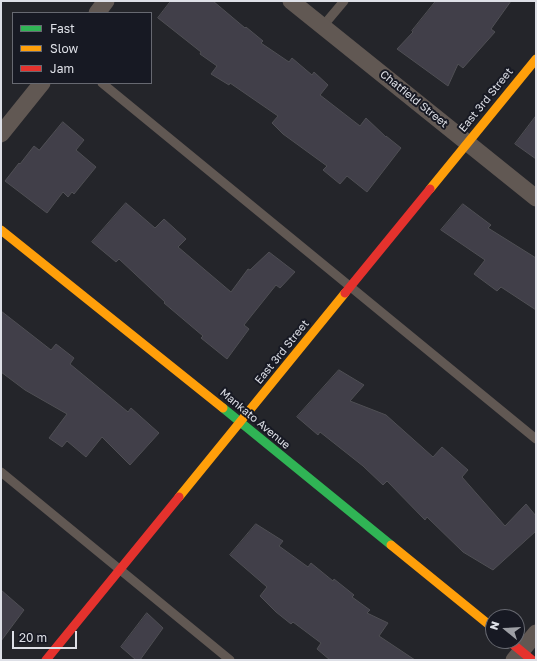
<!DOCTYPE html>
<html>
<head>
<meta charset="utf-8">
<style>
	body { margin:0 }
	#map { position:relative; width:537px; height:661px; overflow:hidden; background:#24252a; font-family:"Golos Text",sans-serif }
	canvas { display:block }
	.frame { position:absolute; inset:0; border:2px solid #dee0e7; pointer-events:none }
	.legend { position:absolute; left:12px; top:12px; width:140px; height:72px; box-sizing:border-box; background:#171923; border:1px solid #676971; margin:0; padding:5px 7px; list-style:none; font-size:12px; color:#dee0e7 }
	.legend li { display:flex; align-items:center; gap:8px; height:20px }
	.legend b { width:20px; border:1px solid #676971 }
	.north { position:absolute; left:485px; top:609px; width:40px; height:40px; box-sizing:border-box; background:#171923; border:1px solid #676971; border-radius:50%; rotate:288deg; font-size:11px; font-weight:700; line-height:16px; text-align:center; color:#dee0e7 }
	.north::after { content:''; display:block; margin:auto; width:14px; height:18px; background:#9d9fa5; clip-path:polygon(50% 0,100% 100%,50% 72%,0 100%) }
	.scale { position:absolute; left:12px; top:631px; width:65px; height:18px; box-sizing:border-box; border:2px solid #dee0e7; border-top:0; padding-left:5px; font-size:12px; line-height:14px; white-space:nowrap; color:#dee0e7; -webkit-text-stroke:3px #171923; paint-order:stroke }
</style>
</head>
<body>
<div id="map">
<canvas width="537" height="661"></canvas>
<div class="frame"></div>
<ul class="legend">
<li><b style="height:5px;background:#30b455"></b>Fast</li>
<li><b style="height:5px;background:#ff9f0a"></b>Slow</li>
<li><b style="height:5px;background:#e5322d"></b>Jam</li>
</ul>
<div class="north">N</div>
<div class="scale">20 m</div>
</div>
<script>
const ctx = document.querySelector('canvas').getContext('2d');
ctx.lineJoin = 'round';
function fillPath(path, color) { ctx.fillStyle = color; ctx.fill(path, 'evenodd'); }
function strokePath(path, color, width, dash) { ctx.strokeStyle = color; ctx.lineWidth = width; ctx.lineCap = dash ? 'butt' : 'round'; ctx.setLineDash(dash || []); ctx.stroke(path); }
function drawText(font, color, halo, rows, align = 'center') {
  ctx.font = font + ' "Golos Text",sans-serif'; ctx.lineWidth = 4; ctx.setLineDash([]); ctx.textBaseline = 'middle'; ctx.strokeStyle = halo; ctx.fillStyle = color; for (const [text, x, y, turn = 0] of rows) {
    ctx.save(); ctx.translate(x, y); ctx.rotate((+turn || 0) * Math.PI / 180); ctx.textAlign = isNaN(turn) ? turn : align; if (halo) ctx.strokeText(text, 0, 0); ctx.fillText(text, 0, 0); ctx.restore();
  }
}
const building = new Path2D(`
	M171,1H213L245,28L246,27L263,41L261,43L289,62L292,58L312,75L314,72L328,85L320,95L360,126L366,118L386,137V136L401,148L367,192L347,176L340,184L323,170L327,166L283,134L272,123L278,116L230,83L229,85L211,74L217,66L200,54L201,52L158,18Z
	M436,1H511L491,29L495,32L463,68L458,64L448,86L397,49L413,32L412,31Z
	M536,116V159L515,144Z
	M63,122L84,140L76,150L96,167L74,194L72,192L68,197L63,192L47,213L5,181L19,163L20,164L34,146L39,150Z
	M126,203L155,228L164,219L186,239L178,247L231,292L248,269L250,270L269,252L295,272L280,288L276,285L244,325L249,329L227,359L201,338L203,336L164,303L165,302L119,259L116,262L92,242Z
	M463,204L491,225L488,228L536,258V310L501,287L497,291L474,274L485,260L441,230Z
	M1,311L51,350L56,344L74,358L70,364L128,412L131,408L159,433L130,465L102,437L86,457L67,441L62,447L49,438L67,414L25,390L1,372Z
	M339,370L364,385L350,401L386,415L433,457L442,447L468,470L462,477L505,526L526,504L536,516V531L493,570L463,552L427,517L425,520L387,481L383,485L363,466L320,432L318,435L297,417Z
	M256,524L283,541L279,546L308,567L311,563L333,581L334,579L354,595L352,597L370,610L367,613L388,623L379,636L415,660H330L317,649L321,643L293,622L291,624L276,612L260,596L267,587L230,555Z
	M1,590L24,610L1,641Z
	M147,613L163,628L140,660H136L121,647Z`);
const lane = new Path2D(`
	M323,26L344,1
	M102,83L536,439
	M1,472L230,660`);
const street = new Path2D(`
	M291,1L536,198
	M97,13L106,1
	M1,134L42,83
	M514,660L536,633`);
const fast = new Path2D(`
	M223,408L391,545`);
const slow = new Path2D(`
	M430,189L536,59
	M1,230L223,408
	M179,497L345,293
	M391,545L493,628`);
const jam = new Path2D(`
	M345,293L430,189
	M509,641L532,660
	M46,660L179,497`);
const streetNames = [
	["Chatfield Street",414,99,39],
	["East 3rd Street",486,100,-51],
	["East 3rd Street",282,352,-51],
	["Mankato Avenue",255,419,40]
];
fillPath(building, '#413f49');
strokePath(building, '#4f4f54', 1);
strokePath(lane, '#615853', 9);
strokePath(street, '#615853', 17);
strokePath(fast, '#30b455', 9);
strokePath(slow, '#ff9f0a', 9);
strokePath(jam, '#e5322d', 9);
drawText('11px', '#dee0e7', '#171923', streetNames);
</script>
</body>
</html>
